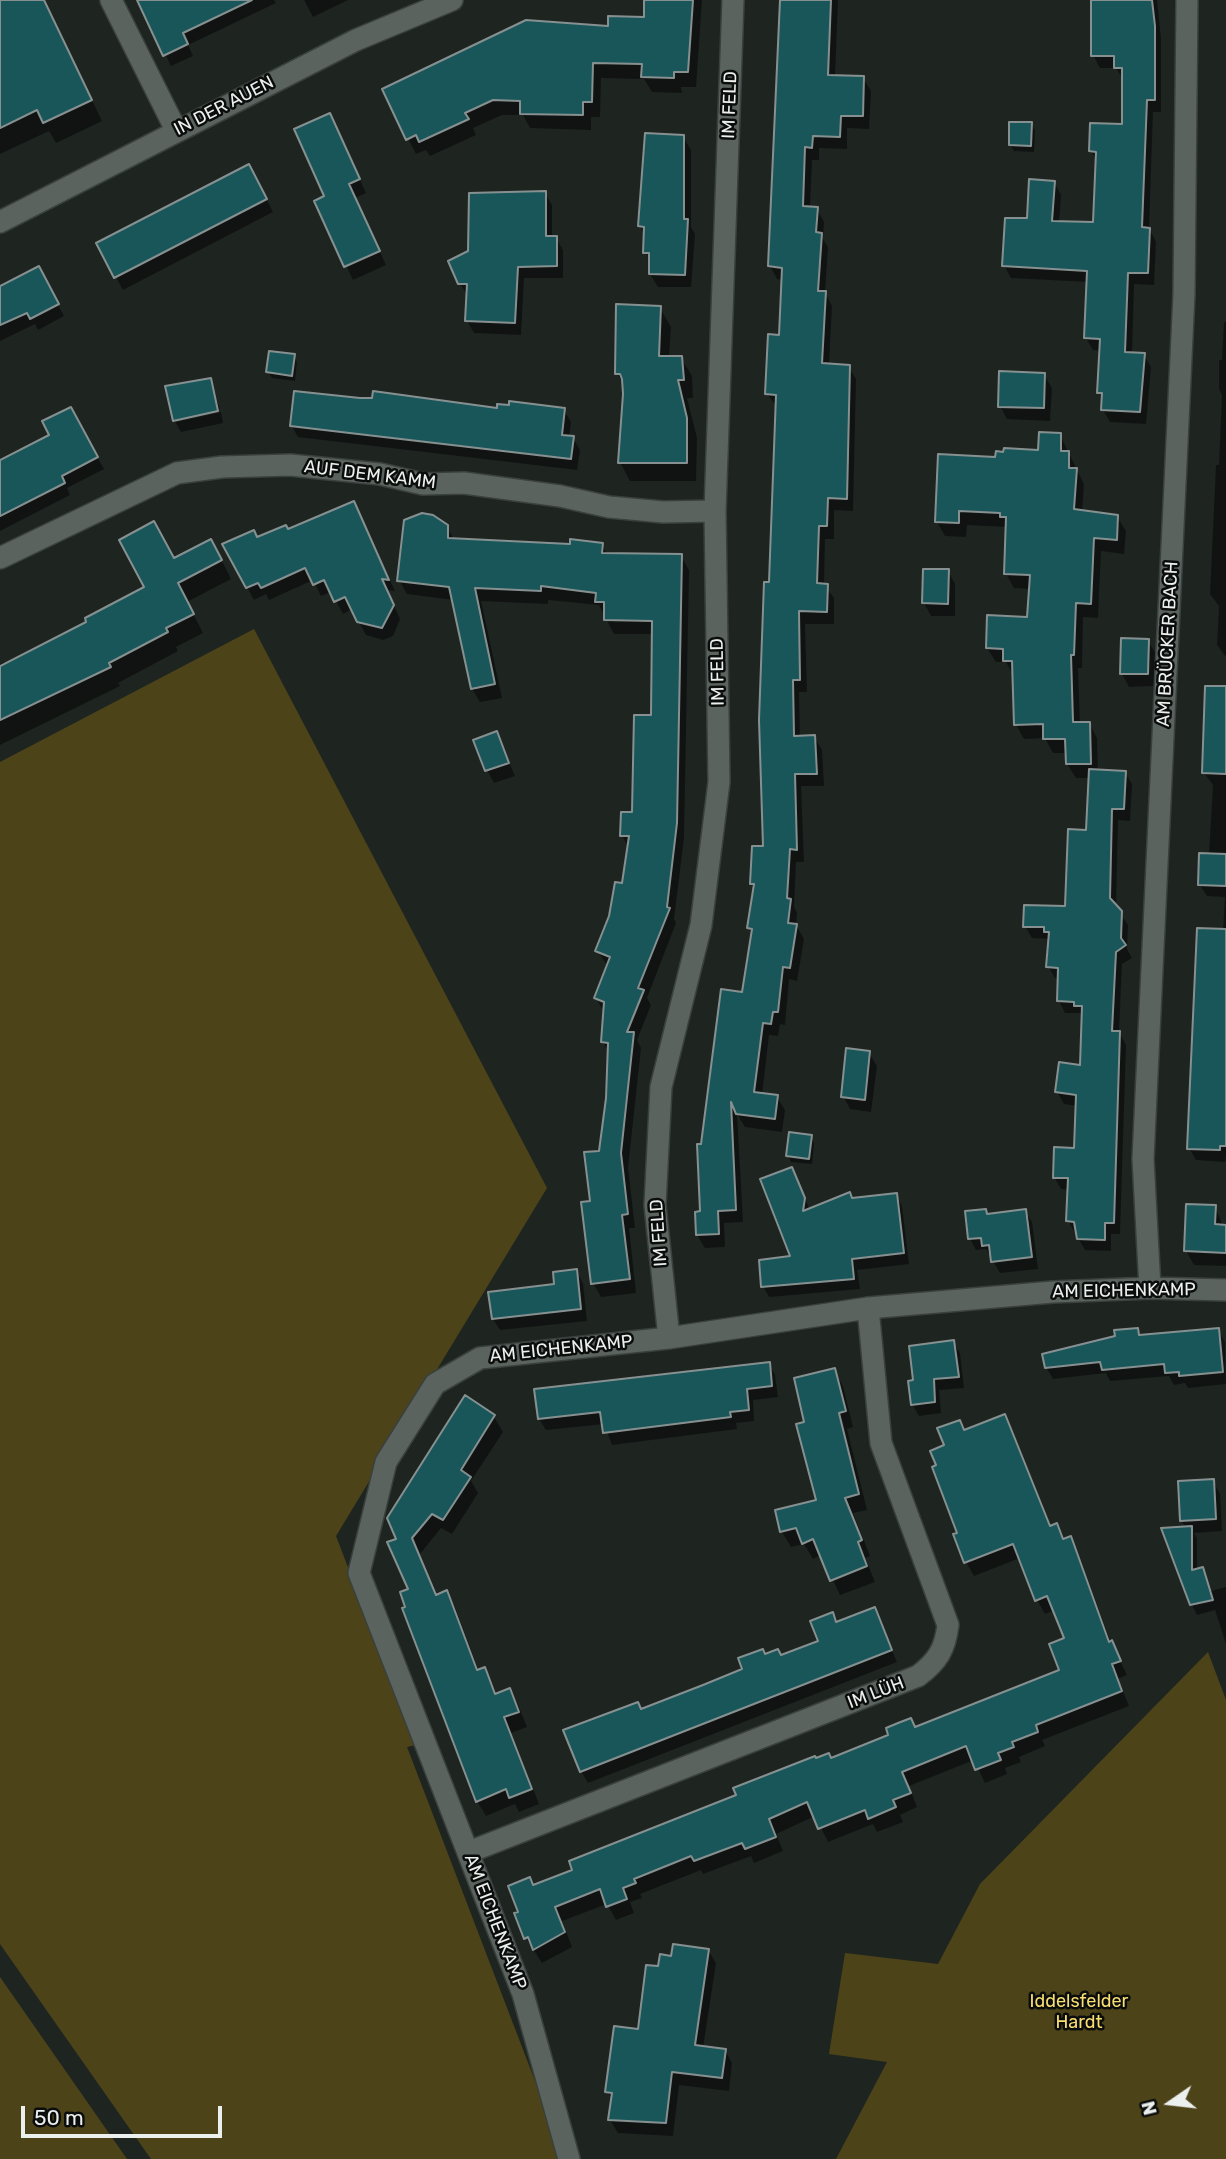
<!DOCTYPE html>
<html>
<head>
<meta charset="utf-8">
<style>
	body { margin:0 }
	#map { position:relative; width:1226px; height:2159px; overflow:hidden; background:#1e2521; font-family:Rubik,sans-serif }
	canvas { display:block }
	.north { position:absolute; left:1135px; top:2068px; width:70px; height:70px; -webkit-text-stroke:5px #0a0d0c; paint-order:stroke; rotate:256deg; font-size:19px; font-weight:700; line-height:28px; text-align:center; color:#ebefed }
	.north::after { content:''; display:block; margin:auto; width:24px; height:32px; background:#ebefed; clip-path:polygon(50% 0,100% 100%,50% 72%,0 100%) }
	.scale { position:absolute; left:21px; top:2106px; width:201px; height:32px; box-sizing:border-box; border:4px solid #ebefed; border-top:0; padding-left:9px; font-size:21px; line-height:24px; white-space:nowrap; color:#ebefed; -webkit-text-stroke:5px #0a0d0c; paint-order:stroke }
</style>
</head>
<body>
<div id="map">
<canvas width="1226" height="2159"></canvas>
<div class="north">N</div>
<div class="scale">50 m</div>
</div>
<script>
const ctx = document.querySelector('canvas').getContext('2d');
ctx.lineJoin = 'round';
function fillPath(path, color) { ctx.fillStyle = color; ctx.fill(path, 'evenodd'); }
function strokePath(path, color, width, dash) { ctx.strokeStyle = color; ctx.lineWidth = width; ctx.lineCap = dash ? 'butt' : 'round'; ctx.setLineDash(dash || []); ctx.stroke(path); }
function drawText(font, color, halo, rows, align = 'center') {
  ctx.font = font + ' Rubik,sans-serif'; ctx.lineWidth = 5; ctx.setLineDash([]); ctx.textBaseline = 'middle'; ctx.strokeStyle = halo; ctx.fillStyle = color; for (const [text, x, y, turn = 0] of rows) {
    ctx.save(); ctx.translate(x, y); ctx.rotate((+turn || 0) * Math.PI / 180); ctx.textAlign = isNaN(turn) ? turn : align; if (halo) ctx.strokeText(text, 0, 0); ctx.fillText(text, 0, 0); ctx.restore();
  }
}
const green = new Path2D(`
	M254,629L547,1188L336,1536L416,1745L407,1747L565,2159H151L0,1944V762Z
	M1208,1652L1226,1700V2159H836L887,2062L829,2054L845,1953L938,1964L980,1884Z
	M0,1977L127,2159H0Z`);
const shadow = new Path2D(`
	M0,0H44L102,121L56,143L49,131L0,154Z
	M139,0H274L276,3L188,45L193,56L171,66Z
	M304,0H348L313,17Z
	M646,0H702L696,87H681L682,93L652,92L644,79L601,78L600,117H591V130L530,128L523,115H502L473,128L476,135L430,156L426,150L416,154L384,90L646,19Z
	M781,0H838L835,77L863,78L871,91L869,129L847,128V149L819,148V160H812L810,208L817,209L824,222L823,239L828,247L825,293L832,306L829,365L848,366L856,379L853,511L834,510V539H825L824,585L834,598V624H805L807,692H799L800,738L814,737L822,750L824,786H801L804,862H796L794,907L797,913L796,925L804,939L797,981L789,979L785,1025L780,1024L778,1036L769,1035L762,1095L777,1097L785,1110L782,1132L745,1127L737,1114L743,1222L724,1223L725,1247L705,1248L697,1235V1213H702L703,1145L744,993L752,935L749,928L755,890L751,884L765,848L777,407L767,394L780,336L783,280L777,279L770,266Z
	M1093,0H1157L1161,39V112H1153L1149,228L1156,242L1154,285L1134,284L1132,354L1144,355L1151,367L1146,424L1110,422L1103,410L1104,401L1099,392L1101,351L1093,350L1086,338L1088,282L1011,278L1004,265L1028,220L1054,182L1061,195L1059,223L1095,224L1098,163L1091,151L1123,126L1124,81L1116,68H1100L1093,55Z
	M1031,124L1035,130L1034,152L1014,151L1010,145Z
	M336,128L366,193L355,198L386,265L353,280L316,201L327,196Z
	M683,137L691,150V227L695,234L691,287H658L650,274L645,236L640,226Z
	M256,179L273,212L123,290L116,277Z
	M545,193L552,205V238H556L563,250V278H524L521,335L474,333L467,321V295L460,283L470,252Z
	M45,280L64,316L38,330L35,324L0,341V288Z
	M660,308L671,327L669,358H681L692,376L693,398H687L697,438L696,481H630L620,462L624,385L617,373Z
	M1224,322H1226V657L1217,645L1219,606L1210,594L1216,465H1219L1222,395L1219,389V360H1222Z
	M294,356L297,362L295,381L272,378L268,372Z
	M1044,375L1052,388L1050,421L1007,419L1000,406Z
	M210,380L220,409L176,418V422L221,412L223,423L181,432L174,420L167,388Z
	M70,409L104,469L67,488L70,495L0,531V462L52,436Z
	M498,410H564L571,422L569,438H573L580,450L577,470L298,437L291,425Z
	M1060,435L1084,484L1082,512L1117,517L1126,531L1124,554L1101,551L1098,618L1083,617L1082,668H1078L1080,724L1089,723L1097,738L1098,771L1125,773L1132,784L1130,821L1118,820L1116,907L1128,925L1127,949L1132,958L1122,964L1119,1032L1126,1045L1120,1234H1111V1251L1085,1250L1068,1221L1069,1190L1061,1189L1054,1177L1075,1150L1077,1106L1064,1104L1057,1092L1082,1067V1017L1080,1013H1065L1059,1001V979L1055,978L1048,966L1050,939L1032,938L1025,926L1066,908L1088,832L1090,778H1076L1067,764V753H1053L1045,738L1024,739L1016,725L1013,675L1006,662H996L987,648L1029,619L1031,589L1014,588L1006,574L1008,527L967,525L966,537L945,536L937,522L997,459L1040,452Z
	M353,503L395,591L387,590L400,619L393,636L383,640L366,635L352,609L343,614L331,592L321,596L313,580L269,600L266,594L254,600L247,587L257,539L288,531Z
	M447,527L455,541L602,545L607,554L681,556L689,570L684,838L674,919L676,923L647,998L651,1005L637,1040L641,1048L628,1168L635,1228H629L636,1293L601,1297L593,1283L592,1203L601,1152L609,1053L603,1042L604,1012L596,998L608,966L597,951L623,885L629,848L622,836L633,814L652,717L654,634H614L599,605L548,600V604L481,601L502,698L480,702L472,689L454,600L407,594L399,580Z
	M221,559L231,579L187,602L203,633L176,647L178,651L118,683L120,686L0,745V664L4,662L6,665L89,622L146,588L174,560Z
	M948,571L955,584V616H931L924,603Z
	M1148,641L1156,654L1155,686L1129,687L1122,674Z
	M1226,689V1157L1225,1162L1196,1160L1189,1148L1223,931L1225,897L1207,896L1200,885L1209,855L1213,785L1204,773Z
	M496,733L515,776L494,783L487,770Z
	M869,1053L877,1066L871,1112L850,1109L843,1096Z
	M811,1137L814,1143L812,1164L791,1162L788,1156Z
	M792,1169L810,1210L853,1200L896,1195L902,1206L909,1264L857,1270L860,1289L769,1297L763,1286L792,1257Z
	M1215,1207L1223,1226H1226V1266L1194,1265L1186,1251Z
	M985,1211L988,1215L1025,1211L1032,1222L1038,1269L1000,1273L986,1249L976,1250L970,1239Z
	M576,1271L583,1283L587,1321L500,1330L493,1319L556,1285Z
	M1137,1330L1141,1337L1218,1330L1225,1342L1226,1384L1188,1388L1185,1383L1174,1385L1169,1376L1110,1381L1106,1373L1053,1379L1046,1367Z
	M953,1342L960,1353L964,1388L939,1390L941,1413L919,1416L912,1404L915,1382Z
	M769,1364L775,1375L778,1397L753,1400L754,1421L736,1423L737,1429L612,1445L604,1424L546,1430L539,1419Z
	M834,1370L843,1386L853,1427L847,1429L867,1510L853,1513L870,1556L865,1558L875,1582L840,1595L821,1555L813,1559L804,1544L791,1547L782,1532L777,1512L818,1502L806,1423Z
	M465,1398L494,1417L503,1432L471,1481L478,1493L452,1534L441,1528L420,1554L438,1596L447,1593L455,1607L479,1672L484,1670L497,1695L510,1690L518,1705L527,1727L511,1733L539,1804L519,1812L515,1804L486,1816L477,1801L408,1608L411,1590L398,1540Z
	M1004,1416L1051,1528L1057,1526L1065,1540L1070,1538L1078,1552L1111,1643L1127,1675L1118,1679L1129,1706L1042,1740L1045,1746L1019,1757L1021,1762L1005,1768L1007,1774L985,1783L974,1760L909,1786L917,1807L900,1815L903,1822L877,1832L873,1824L828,1842L815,1816L776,1834L783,1851L754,1863L751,1856L703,1874L701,1870L640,1894L642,1898L630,1902L634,1913L616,1920L607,1904L562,1921L572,1947L542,1963L526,1938L520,1913L529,1879L534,1887L831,1760L1062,1671L1067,1639L1055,1610L1045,1614L1037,1600L1020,1558L974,1576L966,1562L938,1466L947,1446L965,1432Z
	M1213,1481L1220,1494L1222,1531L1194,1533L1197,1538V1571L1202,1569L1211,1591L1226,1587V1644L1215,1610L1197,1615L1192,1605L1163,1529L1186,1528L1181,1520Z
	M874,1609L897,1662L588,1783L581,1771L642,1711L745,1670L765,1656L781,1657L820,1642L832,1615L837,1623Z
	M708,1950L716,1963L703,2048L725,2050L732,2063L729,2091L679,2085L673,2136L618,2133L610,2120L613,2101L607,2091L640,2031L660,1968L673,1958Z`);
const building = new Path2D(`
	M0,0H44L92,100L43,123L37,110L0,128Z
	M137,0H252L183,33L188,44L163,56Z
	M644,0H693L688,72H674V78L641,77L642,64L593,63L592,102H583V115L520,114V101L493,100L465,113L469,119L419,142L416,135L406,140L382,89L526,20L608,26V16L644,17Z
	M780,0H831L828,75L864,76L863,116H841L840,137L813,136L812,148L805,147L803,206L818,207L816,232L822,233L818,291H826L822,363L850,365L847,499L828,498L827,526H819L817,583L828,584L827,612L799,611L800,680H793L794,736L815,735L817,774H795L797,850L790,849L787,898L791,899L788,923L797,924L790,968L783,967L778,1012H773L771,1024L763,1023L754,1092L778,1095L775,1119L736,1114L731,1102L736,1210L718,1211L719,1234L696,1235L695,1212L700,1211L697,1144H701L721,989L742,992L752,929L747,928L754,884H750L752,846H763L759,720L764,582H769L776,395L765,394L768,334L779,335L782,268L768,266Z
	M1091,0H1152L1155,26V100H1147L1142,227L1150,228L1148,273H1128L1125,352L1145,353L1140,412L1101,410L1102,393H1097L1100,339L1084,338L1087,271L1002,266L1005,218H1027L1029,179L1055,181L1052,221L1093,222L1096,152L1089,151L1090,123L1122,124V68H1114V56H1091Z
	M330,113L360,179L349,184L380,251L344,267L314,201L324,196L294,129Z
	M1009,122H1032L1031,146L1009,145Z
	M645,133L684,135V219H688L685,275L649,274V253H643L644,227L638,226Z
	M249,164L267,199L114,278L96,243Z
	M546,191V236H557V266L518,267L515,323L465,321L467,284H458L448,261L468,251L469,193Z
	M39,266L59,304L30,319L27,313L0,325V286Z
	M616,304L661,306L659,356H682L684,380H678L687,418V463H618L623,394L622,379L620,374H615Z
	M269,351L295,354L292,376L266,372Z
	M999,371L1045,373L1044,408L998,407Z
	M211,378L218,411L173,421L165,386Z
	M294,391L360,398H372L373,391L497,408V404L509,405V401L565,408L562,435L574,436L571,459L290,426Z
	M71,407L98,457L62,476L65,483L0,516V460L49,435L42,421Z
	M1039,432L1061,433V451H1069V468H1077L1074,509L1118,515L1117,540L1094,538L1091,604L1076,603L1074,655H1071L1073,722H1090L1091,764H1066L1065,739H1043V724L1014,725L1012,661H1003V649L986,648L987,615L1027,617L1030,575L1004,574L1006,517H1000V513L959,511V523L935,522L938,454L995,457L996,451L1003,452L1004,448L1038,450Z
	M354,501L389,580L382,579L394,605L382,628L357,622L345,597L334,602L324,580L313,585L305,568L261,588L258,583L246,588L222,544L254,530L257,537L286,525L288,529Z
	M422,513L433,515L448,525V538L570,544V539L603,543L602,553L682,554L677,823L667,907L670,908L638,988L644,990L627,1032H634L621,1153L628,1214L622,1215L630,1279L591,1284L581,1202L590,1201L584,1152L599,1151L606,1098L608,1043L601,1042L604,1002L594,998L610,957L595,951L609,916L615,882L622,883L629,836H620L621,812H632L634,715H651L652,621L604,620V602H595L596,593L541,586V591L475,588L495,684L471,689L449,587L397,581L404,520Z
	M154,521L174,558L211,539L222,560L178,583L194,614L166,628L168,632L109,663L111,667L0,720V666L86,622L85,618L144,587L119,540Z
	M923,569H949L948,604L922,603Z
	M1121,638L1149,639L1148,674H1120Z
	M1205,686H1226V774L1202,773Z
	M497,731L509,763L485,771L473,740Z
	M1089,769L1126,771L1124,809H1112L1110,898L1122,911L1121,938L1126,945L1116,952L1112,1031H1120L1114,1223H1105V1240L1077,1239L1074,1222L1066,1221L1068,1178H1053L1054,1147L1074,1148L1076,1095L1055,1092L1059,1062L1080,1065L1082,1006H1074V1002L1057,1001L1058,968L1046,967L1049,932H1044V927H1023L1024,905L1065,906L1068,829L1086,830Z
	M1199,853L1226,854V886L1198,885Z
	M1197,928L1226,929V1146H1220V1150L1187,1149Z
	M846,1048L870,1051L865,1100L841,1097Z
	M789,1132L812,1135L809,1159L786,1156Z
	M792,1167L805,1198L803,1211L850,1192L852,1198L897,1193L904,1253L852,1259L854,1279L761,1287L759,1260L790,1256L760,1179Z
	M1186,1204L1216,1205L1215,1224L1226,1225V1253L1184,1251Z
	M986,1209L987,1214L1026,1209L1032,1257L991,1262L989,1245L982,1246L981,1238L968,1239L965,1211Z
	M577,1269L581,1309L492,1319L488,1292L554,1284L553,1272Z
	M1138,1328L1139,1335L1219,1328L1223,1372L1179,1376V1372L1165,1373L1164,1364L1102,1370L1100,1362L1045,1368L1042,1354L1115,1336L1114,1330Z
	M954,1340L959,1377L934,1379L935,1402L911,1405L908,1381L913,1380L909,1346Z
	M770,1362L772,1386L747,1389L749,1410L730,1412L731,1417L603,1433L600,1412L538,1419L534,1389Z
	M835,1368L846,1411L839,1413L859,1494L845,1498L862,1540L858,1542L867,1566L830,1581L813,1539L802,1544L796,1528L780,1532L775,1510L816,1500L796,1424L804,1422L794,1378Z
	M465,1395L495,1415L461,1470L471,1477L443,1520L432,1514L412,1538L436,1595L447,1590L477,1670L485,1667L495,1694L510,1688L519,1712L504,1717L532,1789L509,1798L506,1789L476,1802L402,1608L405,1607L400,1592L408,1589L387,1542L396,1539L387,1518Z
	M1005,1414L1050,1526L1057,1523L1063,1539L1071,1536L1109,1642L1112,1640L1121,1661L1112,1664L1122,1691L1036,1725L1038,1732L1012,1742L1014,1747L998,1753L1001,1760L975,1770L966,1746L902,1772L911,1793L893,1800L896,1807L868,1819L865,1810L818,1829L807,1802L769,1819L776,1837L745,1849L742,1843L694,1861L691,1856L634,1879L636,1883L623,1888L627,1899L606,1907L600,1889L555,1907L565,1932L533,1950L528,1937L524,1939L514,1913L518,1912L508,1886L530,1877L533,1885L572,1870L569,1861L736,1795L733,1788L815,1756L816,1758L829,1753L831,1758L888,1735L886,1728L898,1723L911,1718L915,1727L1059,1670L1049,1644L1064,1638L1047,1596L1035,1601L1013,1544L964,1563L953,1534L957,1533L932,1467L936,1465L930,1451L944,1445L937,1428L960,1420L964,1430Z
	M1214,1479L1216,1519L1180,1521L1178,1481Z
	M1192,1526V1570L1203,1567L1213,1600L1190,1605L1161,1528Z
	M875,1607L892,1650L580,1772L563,1730L638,1702L641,1709L703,1685L742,1669L738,1658L763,1649L765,1654L778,1649L781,1655L818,1641L810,1621L833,1612L836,1622Z
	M673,1944L709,1949L695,2045L726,2049L722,2078L672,2072L666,2123L608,2120L612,2093L605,2092L614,2026L638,2029L646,1965L658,1966L660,1954L671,1956Z`);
const minor = new Path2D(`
	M111,0L176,130
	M0,222L356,40L452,0
	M0,558L177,473L222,467L290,465L380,474L423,484L464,483L560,496L609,507L663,512L715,511
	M1150,1288L1143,1159L1184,294L1187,0
	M669,1338L655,1205L661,1087L701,925L719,782L715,511L733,0
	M469,1852L918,1676C938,1661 945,1649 948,1625L881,1443L868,1308
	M569,2159L523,1994L359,1573L386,1462L435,1384L480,1358L669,1338L868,1308L1053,1292L1150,1288L1226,1290`);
const streetNames = [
	["IM FELD",730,105,-88],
	["IN DER AUEN",224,106,-27],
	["AUF DEM KAMM",370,475,7],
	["AM BRÜCKER BACH",1168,644,-87],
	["IM FELD",718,672,-91],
	["IM FELD",659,1233,-94],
	["AM EICHENKAMP",1124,1291,-1],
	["AM EICHENKAMP",561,1349,-6],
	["IM LÜH",876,1693,-21],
	["AM EICHENKAMP",495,1922,69]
];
const parkNames = [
	["Iddelsfelder",1079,2002],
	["Hardt",1079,2023]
];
fillPath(green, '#4d4319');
fillPath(shadow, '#0007');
fillPath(building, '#195659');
strokePath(building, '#879090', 2);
strokePath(minor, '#3a403d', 24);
strokePath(minor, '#5b635f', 21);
drawText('18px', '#ebefed', '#0a0d0c', streetNames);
drawText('18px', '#f9df72', '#0a0d0c', parkNames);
</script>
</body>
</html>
